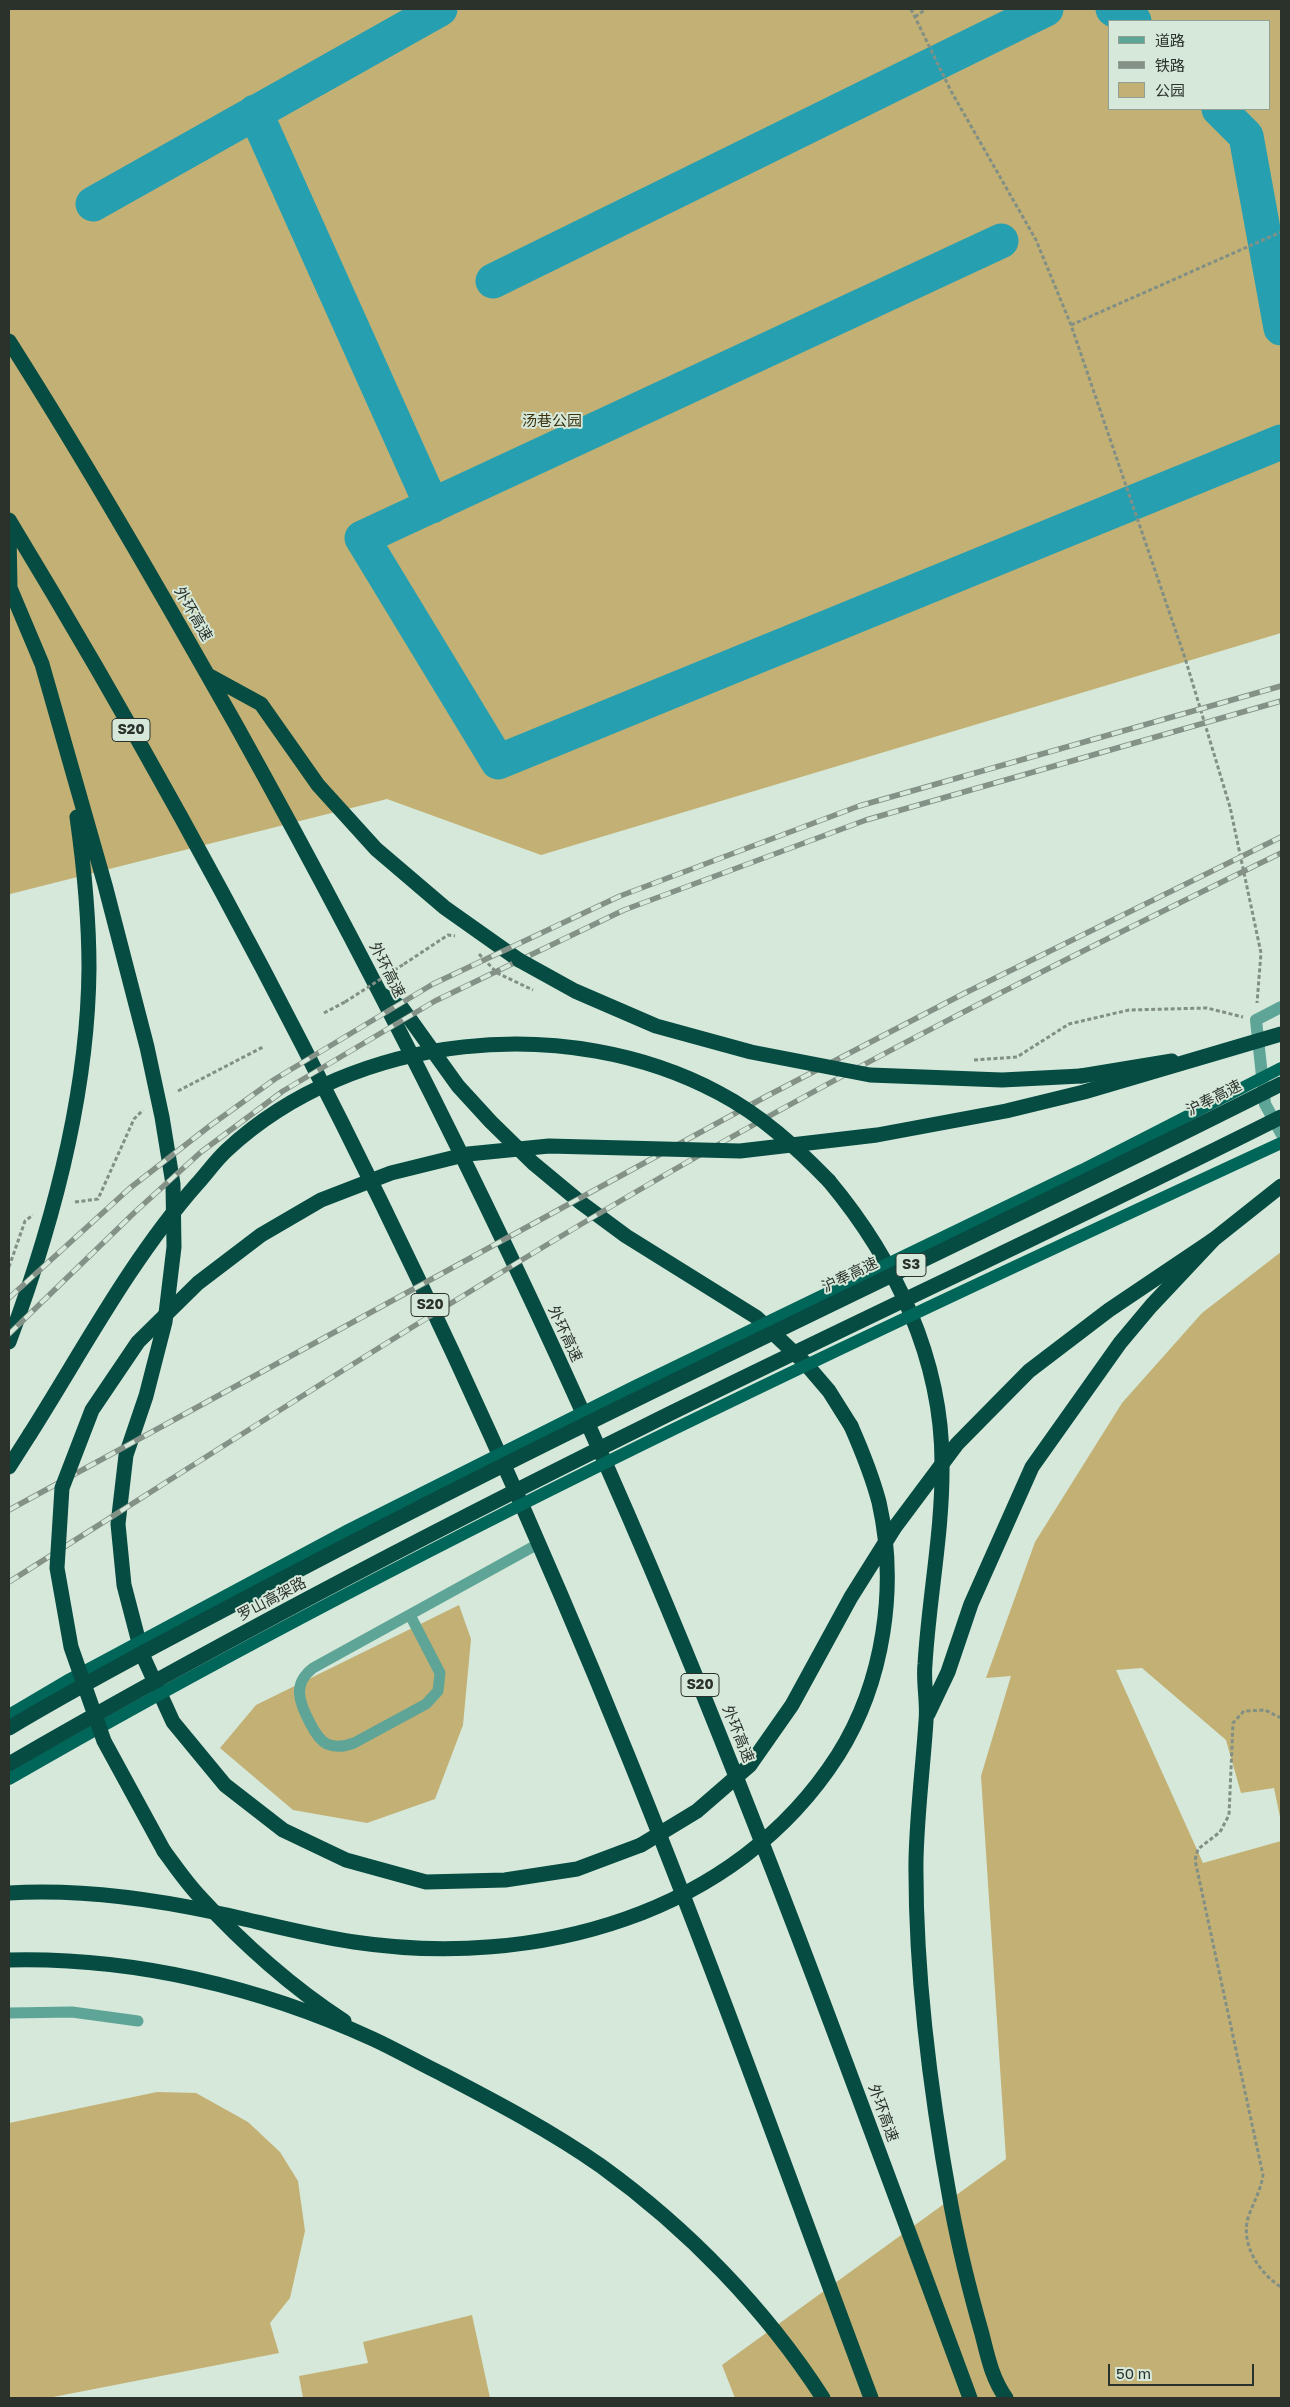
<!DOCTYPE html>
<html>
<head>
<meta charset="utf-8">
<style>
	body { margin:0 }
	#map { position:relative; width:1290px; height:2407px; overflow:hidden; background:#d5e8d9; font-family:"Golos Text","Noto Sans SC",sans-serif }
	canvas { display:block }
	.frame { position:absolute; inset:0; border:10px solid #2b322c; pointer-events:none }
	.legend { position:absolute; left:1108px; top:20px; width:162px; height:90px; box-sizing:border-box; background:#d5e8d9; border:1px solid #919f94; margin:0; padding:6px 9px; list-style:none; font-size:15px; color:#2b322c }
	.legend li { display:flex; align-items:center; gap:10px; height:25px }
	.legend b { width:25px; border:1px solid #919f94 }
	.scale { position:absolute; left:1108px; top:2364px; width:146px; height:22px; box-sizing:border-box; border:2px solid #2b322c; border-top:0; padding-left:6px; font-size:15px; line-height:18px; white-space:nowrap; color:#2b322c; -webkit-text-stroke:4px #d5e8d9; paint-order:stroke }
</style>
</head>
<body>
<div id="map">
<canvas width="1290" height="2407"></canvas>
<div class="frame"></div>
<ul class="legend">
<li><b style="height:6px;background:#5fa597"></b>道路</li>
<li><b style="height:6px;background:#849186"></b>铁路</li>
<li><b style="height:14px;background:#c3b074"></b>公园</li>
</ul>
<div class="scale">50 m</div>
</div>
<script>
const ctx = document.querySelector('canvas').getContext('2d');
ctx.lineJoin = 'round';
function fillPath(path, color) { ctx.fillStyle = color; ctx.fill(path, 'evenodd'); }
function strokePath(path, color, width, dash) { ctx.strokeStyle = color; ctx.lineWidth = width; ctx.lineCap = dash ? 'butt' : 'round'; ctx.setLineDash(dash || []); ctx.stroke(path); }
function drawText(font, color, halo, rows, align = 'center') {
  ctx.font = font + ' "Golos Text","Noto Sans SC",sans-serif'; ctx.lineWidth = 4; ctx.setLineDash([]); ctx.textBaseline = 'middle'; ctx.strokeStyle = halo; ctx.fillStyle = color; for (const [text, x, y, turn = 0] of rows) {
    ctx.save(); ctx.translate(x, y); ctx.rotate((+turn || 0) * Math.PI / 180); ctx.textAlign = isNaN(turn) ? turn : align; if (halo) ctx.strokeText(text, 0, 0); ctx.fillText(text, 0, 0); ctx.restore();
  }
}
const green = new Path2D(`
	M9,9H1281V633L541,855L387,799L10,894ZM1109,21H1269V109H1109Z
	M1281,1252V1822L1274,1788L1241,1793L1226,1740L1142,1668L1116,1670L1203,1863L1281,1841V2398H735L722,2365L1006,2159L981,1776L1011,1676L986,1678L1035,1542L1122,1403L1202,1313Z
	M459,1605L471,1639L463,1725L435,1799L367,1823L293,1810L220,1748L256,1705Z
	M157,2092L196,2093L248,2122L280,2152L298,2181L305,2231L290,2298L270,2323L279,2353L48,2398H9V2123Z
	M472,2315L490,2398H303L299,2376L368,2363L363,2342Z`);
const river = new Path2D(`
	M1113,9L1134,21
	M1219,109L1246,136L1281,328
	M255,112L432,506
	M93,204L440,9
	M1001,241L362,538L498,762L1281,442
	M493,281L1046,9`);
const path = new Path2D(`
	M911,9L951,91L1036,240L1071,325L1185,658L1230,807L1261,953L1257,1003
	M915,17L926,9
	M1071,325L1281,232
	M479,954L497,973L533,990
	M404,964L448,935L455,936
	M324,1013L345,1002
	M974,1060L1017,1057L1069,1024L1129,1010L1207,1008L1243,1017
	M178,1091L263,1047
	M75,1202L98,1199L134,1119L143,1110
	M9,1267L25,1221L33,1215
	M1281,1718L1265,1710L1244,1711L1233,1723L1229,1815L1220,1832L1198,1849L1195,1860L1263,2175C1261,2190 1254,2201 1249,2215C1239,2243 1259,2273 1281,2287`);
const lane = new Path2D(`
	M410,1615L440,1673L438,1691L426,1704L354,1743C346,1746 336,1748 327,1744C319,1740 314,1731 310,1723C299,1702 292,1684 313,1668L538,1544
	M9,2013L72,2012L138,2021`);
const street = new Path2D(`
	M1281,1007L1256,1020L1265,1104L1281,1133`);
const highway = new Path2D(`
	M9,341C89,467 163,596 236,725C388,998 528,1279 650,1566C766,1840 867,2120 970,2398
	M9,520C248,914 455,1329 628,1756C714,1968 791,2184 871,2398
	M9,534L10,588L42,664L105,885L147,1047L162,1117L173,1184L174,1247L165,1322L146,1396L126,1455L118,1524L124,1585L142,1654L173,1722L225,1785L283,1830L346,1860L426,1882L505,1880L577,1869L641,1845
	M208,675L261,704L318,785L376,849L444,907L519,960
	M381,994L402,1008L458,1086L491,1122L533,1163L580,1202L626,1236L756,1317L805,1363L829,1391L851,1426
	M1081,1076L1172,1061
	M829,1181C895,1260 942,1359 942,1463C943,1530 929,1597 925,1664C923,1683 928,1702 926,1721C923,1767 917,1813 916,1860C915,1976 930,2091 951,2205C959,2248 970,2292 982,2334C988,2358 992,2378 1006,2398
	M9,1342C53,1224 88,1095 89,968C89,917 84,867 77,817
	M9,1467L30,1434
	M928,1714L948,1672L971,1604L1032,1467L1120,1343L1151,1306L1213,1240L1281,1186
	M164,1851C176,1867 188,1885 202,1899C242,1943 294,1989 344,2021
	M9,1960C133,1957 260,1987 373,2039C397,2050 419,2063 442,2074C496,2102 551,2131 601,2166C687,2228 765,2308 823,2398`);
const rail = new Path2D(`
	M9,1298L130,1188L211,1125L275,1079L433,984L620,896L859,806L1281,686
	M9,1334L135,1212L201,1152L283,1091L435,1001L624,910L866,820L1281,701
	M9,1510L765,1097L963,994L1281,837
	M9,1582C213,1453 415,1322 622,1200C836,1074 1058,962 1281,853`);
const pathBridge = new Path2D(`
	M345,1002L404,964`);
const primaryBridge = new Path2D(`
	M9,1715L70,1679L350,1529L633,1387L1082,1170L1281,1068
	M9,1779C420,1542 851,1342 1281,1143`);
const highwayBridge = new Path2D(`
	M519,960L575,991L656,1026L751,1052L870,1075L1002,1080L1081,1076
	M30,1434C83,1350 131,1259 197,1184C207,1173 216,1160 227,1150C354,1032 568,1012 719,1093C761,1115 796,1147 829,1181
	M9,1728C93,1678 180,1633 267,1587C600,1410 944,1254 1281,1084
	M9,1764C218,1643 433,1531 649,1424C859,1320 1072,1222 1281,1117
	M641,1845L697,1811L750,1765L792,1705L851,1597L895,1527L957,1444L1029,1371L1109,1310L1213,1240
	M164,1851L104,1741L71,1647L57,1568L62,1488L92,1410L138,1342L198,1283L261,1235L321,1200L391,1173L468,1154L549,1146L740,1151L877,1135L1006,1111L1084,1092L1281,1034
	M9,1893C76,1889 147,1898 213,1912C260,1922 306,1935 354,1942C535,1969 735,1916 838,1755C884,1682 898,1586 879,1502C872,1476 862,1451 851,1426`);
const shields = [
	[131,730,38],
	[911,1265,30],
	[430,1305,38],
	[700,1685,38]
];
const shieldNames = [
	["S20",131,730],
	["S3",911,1265],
	["S20",430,1305],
	["S20",700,1685]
];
const parkNames = [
	["汤巷公园",552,421]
];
const streetNames = [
	["外环高速",193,614,60],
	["外环高速",387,970,63],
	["沪奉高速",1214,1098,-27],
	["沪奉高速",850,1275,-26],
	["外环高速",565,1334,65],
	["罗山高架路",272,1599,-28],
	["外环高速",738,1734,68],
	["外环高速",883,2113,70]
];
fillPath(green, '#c3b074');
strokePath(river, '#26a0b1', 35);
strokePath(path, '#828f85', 3, [4, 2.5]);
strokePath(lane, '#5fa597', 11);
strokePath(street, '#5fa597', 12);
strokePath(highway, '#064c42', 15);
strokePath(rail, '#849186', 5.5);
strokePath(rail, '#d5e8d9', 4, [11]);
strokePath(pathBridge, '#828f85', 3, [4, 2.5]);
strokePath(primaryBridge, '#006659', 12);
strokePath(highwayBridge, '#064c42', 15);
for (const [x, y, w] of shields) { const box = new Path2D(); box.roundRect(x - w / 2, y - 11.5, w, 23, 4); ctx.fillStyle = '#d5e8d9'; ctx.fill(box); strokePath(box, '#2b322c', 1); }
drawText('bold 14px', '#2b322c', null, shieldNames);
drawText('15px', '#3e3310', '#d5e8d9', parkNames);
drawText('15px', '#2b322c', '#d5e8d9', streetNames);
</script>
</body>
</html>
